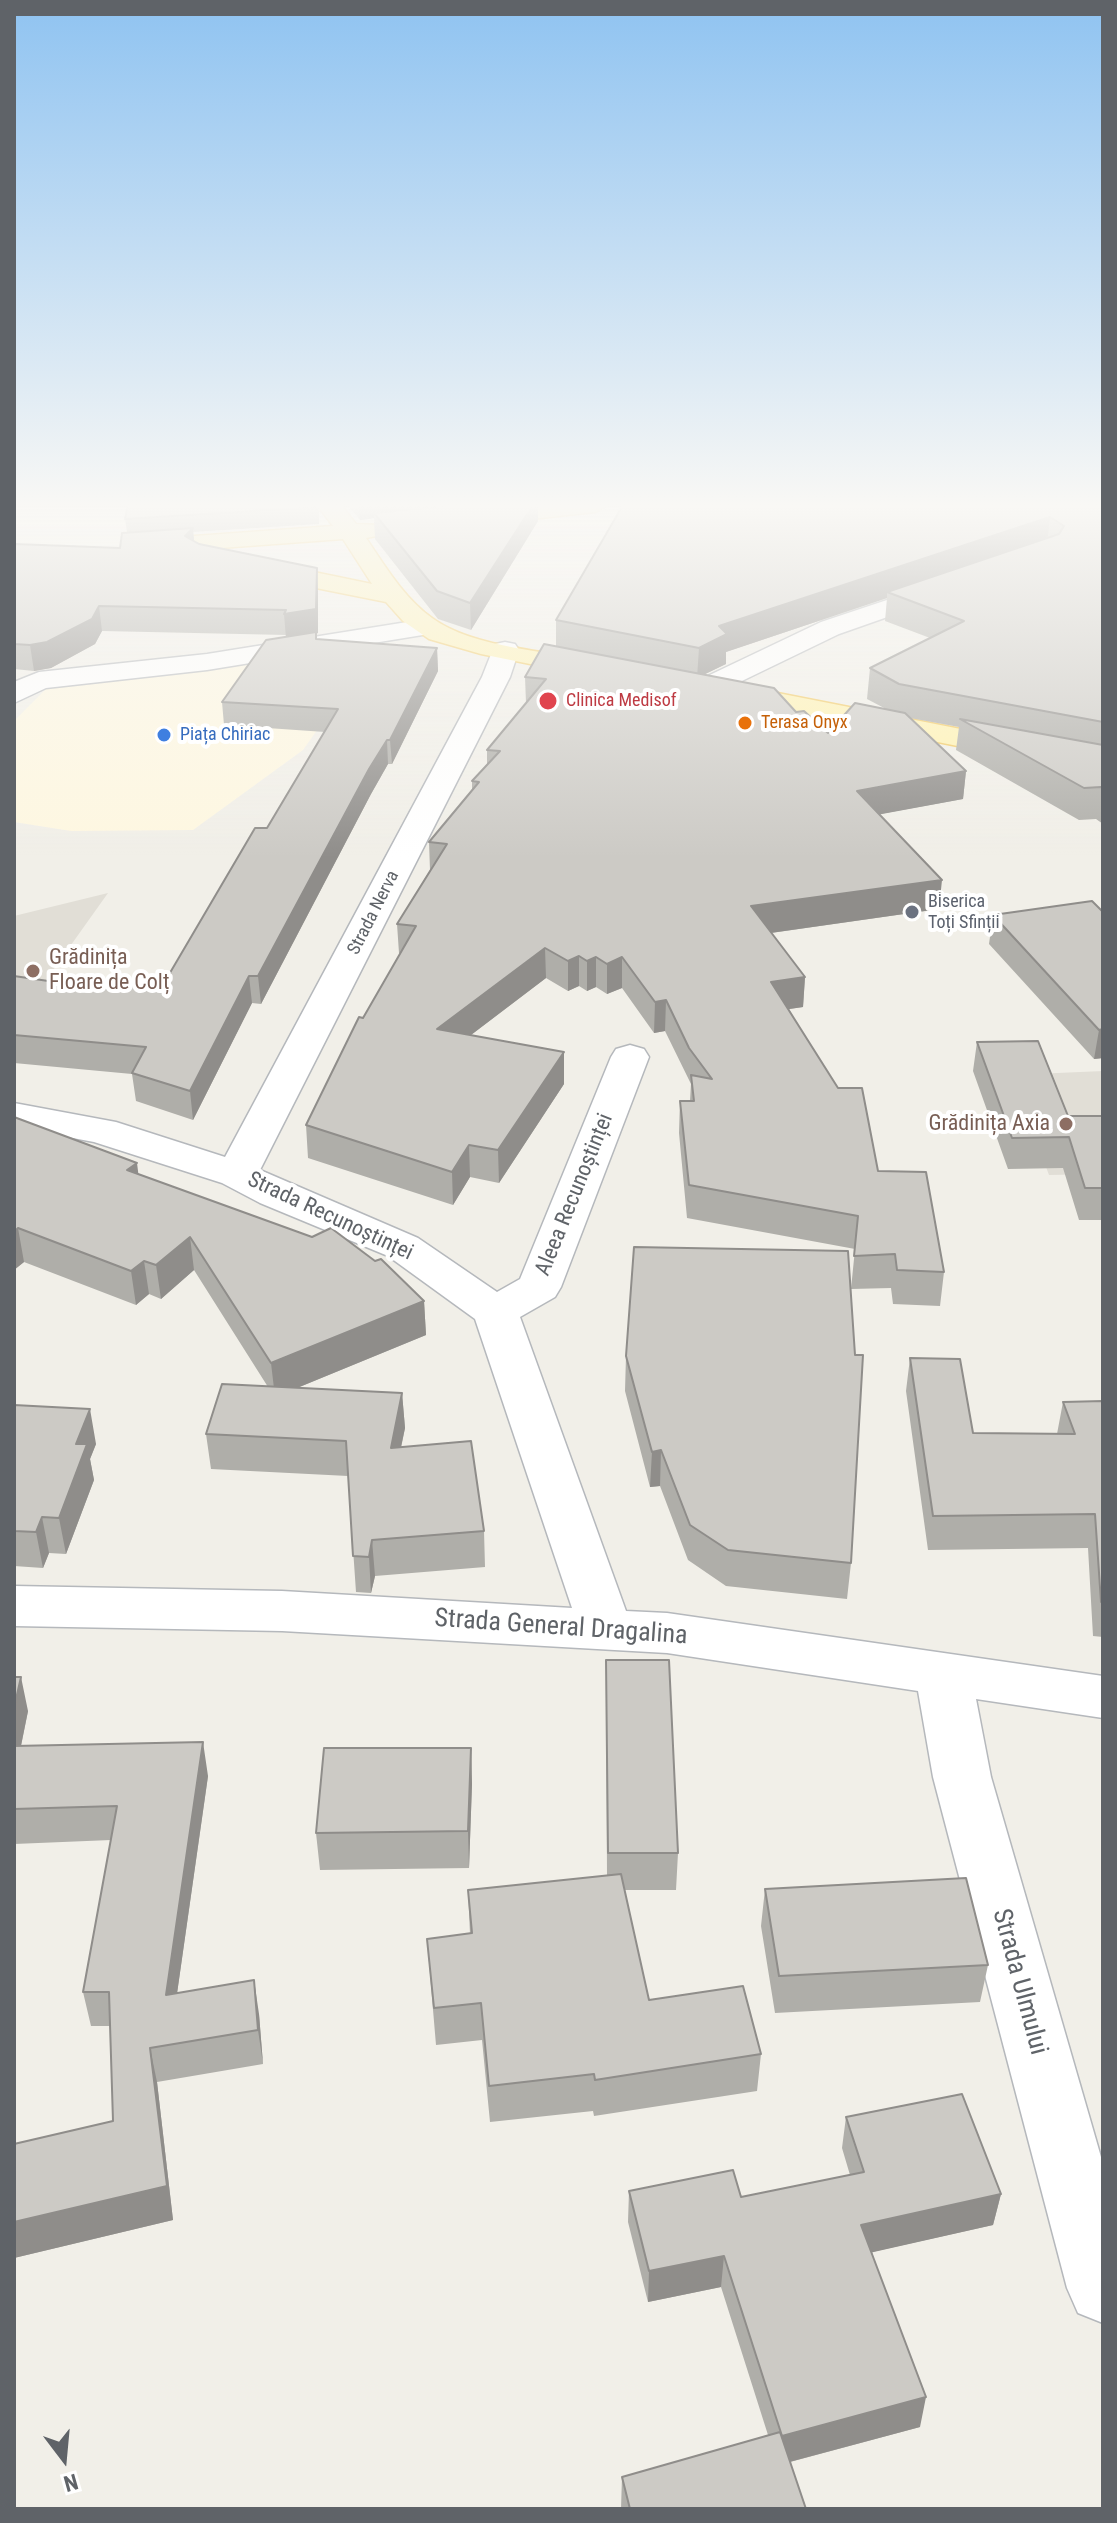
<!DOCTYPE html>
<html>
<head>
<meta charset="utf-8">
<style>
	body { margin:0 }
	#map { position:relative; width:1117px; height:2523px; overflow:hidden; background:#f1efe8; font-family:"Roboto Condensed",sans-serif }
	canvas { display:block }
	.frame { position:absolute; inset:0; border:16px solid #5f6368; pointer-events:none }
	.north { position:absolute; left:24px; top:2419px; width:80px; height:80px; -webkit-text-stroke:6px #fff; paint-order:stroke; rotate:164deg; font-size:22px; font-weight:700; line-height:32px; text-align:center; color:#5f6368 }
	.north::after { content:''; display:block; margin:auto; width:28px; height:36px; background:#5f6368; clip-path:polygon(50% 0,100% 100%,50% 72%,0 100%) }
</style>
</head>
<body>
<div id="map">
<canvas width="1117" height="2523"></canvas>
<div class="frame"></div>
<div class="north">N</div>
</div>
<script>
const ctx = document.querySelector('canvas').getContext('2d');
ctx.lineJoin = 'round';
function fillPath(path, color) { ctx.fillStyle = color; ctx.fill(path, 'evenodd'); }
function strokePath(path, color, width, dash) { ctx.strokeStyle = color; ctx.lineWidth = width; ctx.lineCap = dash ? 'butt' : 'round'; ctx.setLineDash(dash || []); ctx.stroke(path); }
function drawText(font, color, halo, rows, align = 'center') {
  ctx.font = font + ' "Roboto Condensed",sans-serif'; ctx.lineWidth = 8; ctx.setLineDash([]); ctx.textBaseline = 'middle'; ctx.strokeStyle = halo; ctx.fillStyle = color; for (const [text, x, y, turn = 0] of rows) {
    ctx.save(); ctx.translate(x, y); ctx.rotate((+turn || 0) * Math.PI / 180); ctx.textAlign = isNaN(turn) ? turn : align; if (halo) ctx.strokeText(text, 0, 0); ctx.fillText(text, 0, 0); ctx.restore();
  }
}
const commercial = new Path2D(`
	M279,661L365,662L303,750L193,830L71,831L14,822V721L47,688Z`);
const education = new Path2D(`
	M108,893L14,1025V916Z
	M1103,1071V1174L1049,1175L1012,1075Z`);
const minor = new Path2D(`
	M941,582L954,590L950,595L839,634L715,694H695L691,688L695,682L821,622Z
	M426,619L435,621L439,627L435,633L207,670L46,688L14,703V682L39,672L207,654Z
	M505,642L515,644L519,650L510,677L260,1170L418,1238L497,1292L520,1279L611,1057L616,1049L630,1045L644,1049L649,1057L561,1287L555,1297L520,1317L626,1611L667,1613L1103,1676V1718L976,1699L991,1777L1103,2164V2323L1078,2313L1067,2288L933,1777L918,1691L667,1653L282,1631L14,1626V1586L282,1591L572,1608L475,1319L388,1256L260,1203L222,1183L94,1142L14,1127V1103L116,1122L225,1157L482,677L495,644Z`);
const major = new Path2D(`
	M317,505H341L356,524L382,525L386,530L382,535L366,538C385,566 404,598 432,618C474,649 553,651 604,663L608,669L604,675L594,677L481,654L429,639L403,621L386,602L261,577L248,569L261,561L372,584L343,539L139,554L127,547L139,540L333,526Z
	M535,505H607L595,512L478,525L466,518L478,511Z
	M732,684L1103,757V775L722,699L718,693L722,687Z`);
const wall = new Path2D(`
	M319,505V524L193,532L194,541L318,592V633L316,634V639L437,648L438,671L392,764H388L371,794L261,1004L252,1003L193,1120L136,1101L132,1074L14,1063V976L62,983H164L267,828L325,732L224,725L222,702L286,637V635L102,631L95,644L51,668L34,671L14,669V545L120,548L127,532L125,519Z
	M348,505H538V521L471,630L438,619L375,539L374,518L360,520Z
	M1103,505V824L1096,819L1079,820L956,750L959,727L910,718L966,771L963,799L880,814L939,909L771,933L805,977L803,1007L789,1009L878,1171L944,1272L940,1306L893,1304L891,1288L851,1289L855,1249L687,1218L679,1133L680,1101H690L691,1084L665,1031L654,1033L622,988L607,994L596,987L587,991L579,986L568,991L546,978L471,1035L564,1084L499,1183L470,1177L453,1205L308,1158L306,1125L363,1018L400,953H399L397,924L430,870L429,842L472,790V781L487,765V750L526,703L525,677L556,646V620ZM887,598L885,621L930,638L870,668L867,699L886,709L828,733L796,712L703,675L726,664V652Z
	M1103,912V1058L1094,1059L989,944L993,915Z
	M977,1042L1068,1116H1103V1220H1079L1063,1168L1008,1169L973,1071Z
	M14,1117L138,1175L424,1301L426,1335L297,1388L402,1393L405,1428L401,1448L484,1531L485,1567L375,1576L371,1593L356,1592L348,1476L211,1469L206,1434L268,1387L194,1270L161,1299L149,1294L136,1305L24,1262L14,1270Z
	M626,1356L851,1563L847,1599L726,1586L688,1560L660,1486L650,1487L625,1391Z
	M910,1358L973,1433L1057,1434L1063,1402L1103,1401V1637L1093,1636L1088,1548L928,1550L906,1391Z
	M14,1405L96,1444L90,1459L94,1480L66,1554L49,1553L43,1568L14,1566Z
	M606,1660L678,1853L676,1890H624L649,2000L761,2054L757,2091L594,2116L593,2111L490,2122L482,2040L436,2045L427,1939L470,1934L468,1890L607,1876Z
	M14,1708L28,1711L21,1746L208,1776L177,1993L259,2014L263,2064L157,2082L173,2220L14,2258V2144L113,2121L110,2026H91L83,1992L111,1840L14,1844Z
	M471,1748L472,1784L469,1868L320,1870L316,1833Z
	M765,1889L988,1965L980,2002L775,2013L761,1926Z
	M846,2117L1001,2194L993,2225L872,2252L920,2427L790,2462L806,2509H621L622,2477L768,2435L721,2287L648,2302L628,2222L629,2191L741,2197L850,2175L842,2148Z`);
const shadedWall = new Path2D(`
	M359,505H523L374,513V518L360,520Z
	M533,505H538V521L471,630L470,603Z
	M1050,517L1047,544L887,592V598L726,652V664L697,678L699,648L719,626Z
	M193,528L195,552L185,536Z
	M317,568L318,592V633L286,638L284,614Z
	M99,606L102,631L95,644L51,668L34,671L30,645Z
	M437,648L438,671L392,764L390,740Z
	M387,740L388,764L371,794L261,1004L258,976L369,769Z
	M966,771L963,799L855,819L857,791Z
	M942,880L939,909L749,936L751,906Z
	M545,948L546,978L438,1060L437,1029Z
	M579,956V986L568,991V961Z
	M596,957V987L587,991V961Z
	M622,957V988L607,994V964Z
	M249,976L252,1003L193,1120L190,1091Z
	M805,977L803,1007L769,1012L771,982Z
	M666,1000L665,1031L654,1033L655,1002Z
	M1103,1029V1058L1094,1059L1099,1030Z
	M564,1052V1084L499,1183L498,1150Z
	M469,1145L470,1177L453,1205L452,1172Z
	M137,1163L141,1195L127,1170Z
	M18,1228L24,1262L14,1270V1232Z
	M190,1237L194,1270L161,1299L156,1265Z
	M144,1261L149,1294L136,1305L131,1271Z
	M424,1301L426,1335L275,1397L271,1363Z
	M402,1393L405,1428L393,1484L391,1448Z
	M90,1409L96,1444L90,1459L94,1480L66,1554L59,1518L76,1444Z
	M661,1450L660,1486L650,1487L652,1452Z
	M42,1517L49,1553L43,1568L36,1532Z
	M372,1540L375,1576L371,1593L369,1557Z
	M21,1677L28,1711L14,1780V1708Z
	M203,1742L208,1776L172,2029L166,1995Z
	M471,1748L472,1784L469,1868L468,1831Z
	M254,1980L259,2014L263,2064L258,2030Z
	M150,2048L157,2082L173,2220L14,2258V2222L167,2186Z
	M1001,2194L993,2225L856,2256L861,2225Z
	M724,2256L721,2287L648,2302L649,2271Z
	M926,2397L920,2427L778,2465L782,2436Z`);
const building = new Path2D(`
	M128,505H318V507L125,519Z
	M456,505H533L470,603L437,591L374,513Z
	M623,505H1103V722L899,684L870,668L964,621L887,592L1059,534L1064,526L1050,517L719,626L727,634L699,648L556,620Z
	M193,528L185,536L199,544L317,568L316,609L284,614L286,610L99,606L92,619L47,642L30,645L14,644L15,544L120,548L122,533Z
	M316,632V639L437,648L390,740H387L369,769L258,976H249L190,1091L132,1073L146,1047L14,1035V976L62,983L65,979L110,982L112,978L164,983L255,828H267L338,709L222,702L266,640Z
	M544,644L774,688L796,712L804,711L828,733L855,703L905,713L966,771L857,791L942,880L751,906L805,977L771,982L838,1088H862L878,1171L926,1172L944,1272L897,1270L895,1254L854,1256L858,1216L689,1185L680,1101H694L691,1075L712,1079L689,1048L666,1000L655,1002L622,957L607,964L596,957L587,961L579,956L568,961L545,948L437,1029L564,1052L498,1150L469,1145L452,1172L306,1125L359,1017L363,1018L416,926L397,924L447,844L429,842L479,782L472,781L500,751L487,750L546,679L525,677Z
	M960,719L1103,745V788L1101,787L1084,788Z
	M1092,901L1103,912V1029L1099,1030L993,915Z
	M1038,1041L1068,1116H1103V1188H1085L1069,1137L1012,1138L977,1042Z
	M14,1117L137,1163L127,1170L312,1237L331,1228L375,1261L381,1259L424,1301L271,1363L190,1237L156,1265L144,1261L131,1271L18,1228L14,1232Z
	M634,1247L848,1251L855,1355H863L851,1563L728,1550L690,1525L661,1450L652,1452L626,1356Z
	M910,1358L960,1359L973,1433L1075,1434L1063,1402L1103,1401V1602H1101L1095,1514L933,1516Z
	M222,1384L402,1393L391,1448L471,1441L484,1531L372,1540L369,1557L353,1556L346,1441L206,1434Z
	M14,1405L90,1409L76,1444H87L59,1518L42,1517L36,1532L14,1531Z
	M606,1660H669L678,1853H608Z
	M14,1677H21L14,1708Z
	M203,1742L166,1995L254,1980L258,2030L150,2048L167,2186L14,2222V2144L113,2121L109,1992H83L117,1806L14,1809V1746Z
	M324,1748H471L468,1831L316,1833Z
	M621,1874L649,2000L743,1986L761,2054L595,2080L594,2074L489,2086L481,2003L434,2008L427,1939L472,1933L468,1890Z
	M966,1878L988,1965L779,1976L765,1889Z
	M962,2094L1001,2194L861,2225L926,2397L782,2436L724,2256L649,2271L629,2191L733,2170L741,2197L864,2172L846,2117Z
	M780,2432L806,2509H630L622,2477Z`);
const markers = [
	[548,701,10,"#e0444e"],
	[745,723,8,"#e8710a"],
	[164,735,8,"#3f7fe0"],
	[912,912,8,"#6b7280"],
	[33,971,8,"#8d6e63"],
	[1066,1124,8,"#8d6e63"]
];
const farHealthnames = [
	["Clinica Medisof",566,701]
];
const farFoodnames = [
	["Terasa Onyx",761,723]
];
const farShopnames = [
	["Piața Chiriac",180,735]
];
const farWorshipnames = [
	["Biserica",928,902],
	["Toți Sfinții",928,923]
];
const farStreetnames = [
	["Strada Nerva",374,913,-63]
];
const educationNames = [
	["Grădinița",49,958],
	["Floare de Colț",49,983],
	["Grădinița Axia",1050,1124,"right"]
];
const streetNames = [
	["Aleea Recunoștinței",575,1195,-68],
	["Strada Recunoștinței",330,1217,25]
];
const nearStreetnames = [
	["Strada General Dragalina",561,1628,4],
	["Strada Ulmului",1019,1982,75]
];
fillPath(commercial, '#fef7e0');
fillPath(education, '#e1ded6');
strokePath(minor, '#b5b8bc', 3);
strokePath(major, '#f2c960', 3);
fillPath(minor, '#fff');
fillPath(major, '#fff2af');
fillPath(wall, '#afaea9');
fillPath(shadedWall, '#8f8d8a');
fillPath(building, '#cccac5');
strokePath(building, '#8f8d8a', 2);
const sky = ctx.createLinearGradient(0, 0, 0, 858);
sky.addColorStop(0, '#8fc3f1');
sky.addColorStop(0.59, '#f9f8f5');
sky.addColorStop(1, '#f9f8f500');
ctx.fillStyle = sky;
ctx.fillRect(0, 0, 1117, 858);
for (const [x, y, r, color] of markers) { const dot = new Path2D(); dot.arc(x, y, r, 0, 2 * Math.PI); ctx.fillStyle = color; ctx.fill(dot); strokePath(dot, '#fff', 3); }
drawText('18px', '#be3a42', '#fff', farHealthnames, 'left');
drawText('18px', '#c56008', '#fff', farFoodnames, 'left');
drawText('18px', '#366cbe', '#fff', farShopnames, 'left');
drawText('18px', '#5b616d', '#fff', farWorshipnames, 'left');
drawText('18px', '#5f6368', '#fff', farStreetnames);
drawText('22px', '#785e54', '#fff', educationNames, 'left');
drawText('22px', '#5f6368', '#fff', streetNames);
drawText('26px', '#5f6368', '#fff', nearStreetnames);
</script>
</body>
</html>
